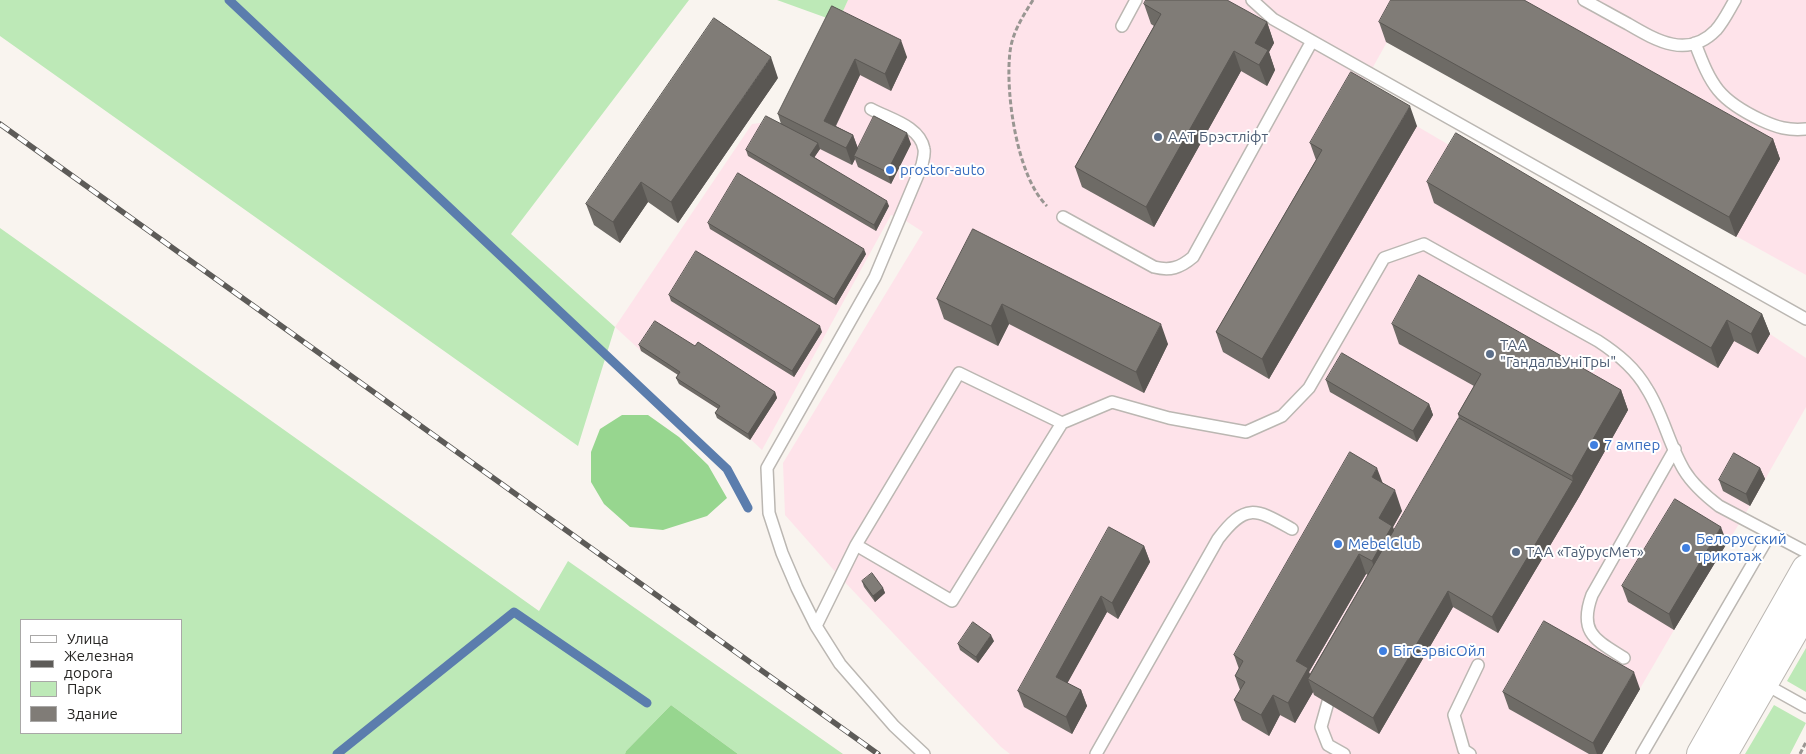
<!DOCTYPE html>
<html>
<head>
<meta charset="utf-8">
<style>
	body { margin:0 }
	#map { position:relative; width:1806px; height:754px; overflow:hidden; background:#f9f4ef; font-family:Ubuntu,sans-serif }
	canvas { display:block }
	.legend { position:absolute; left:20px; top:619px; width:162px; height:115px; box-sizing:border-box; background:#fff; border:1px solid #a9a8a7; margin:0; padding:6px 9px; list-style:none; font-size:15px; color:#272624 }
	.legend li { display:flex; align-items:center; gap:10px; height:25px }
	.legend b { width:25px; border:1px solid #a9a8a7 }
</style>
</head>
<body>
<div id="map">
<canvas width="1806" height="754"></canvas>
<ul class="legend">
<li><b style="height:6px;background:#fff"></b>Улица</li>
<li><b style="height:6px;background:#5d5b58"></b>Железная дорога</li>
<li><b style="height:14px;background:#bde9b7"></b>Парк</li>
<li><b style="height:14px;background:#807c77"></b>Здание</li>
</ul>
</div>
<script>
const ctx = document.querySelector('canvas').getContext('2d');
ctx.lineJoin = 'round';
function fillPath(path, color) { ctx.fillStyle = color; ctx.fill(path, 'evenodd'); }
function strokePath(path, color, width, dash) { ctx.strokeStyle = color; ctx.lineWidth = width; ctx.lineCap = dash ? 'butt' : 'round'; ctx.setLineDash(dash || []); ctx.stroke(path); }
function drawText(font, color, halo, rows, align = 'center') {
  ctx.font = font + ' Ubuntu,sans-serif'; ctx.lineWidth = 4; ctx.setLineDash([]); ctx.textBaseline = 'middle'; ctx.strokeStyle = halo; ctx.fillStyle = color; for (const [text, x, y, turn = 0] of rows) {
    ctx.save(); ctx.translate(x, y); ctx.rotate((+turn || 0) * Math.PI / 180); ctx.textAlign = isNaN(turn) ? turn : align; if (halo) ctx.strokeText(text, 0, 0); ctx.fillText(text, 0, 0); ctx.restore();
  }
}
const industrial = new Path2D(`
	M848,0H1806V275L1387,42L1359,92L1770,334L1806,358V407L1750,506L1674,630L1602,754H1010L1001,747L839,576L785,515L783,463L923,232L906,221L891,215L762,450L721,411L679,384L682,377L641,351L615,327L752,124L768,122L784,130Z`);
const green = new Path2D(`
	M0,0H689L511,234L615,327L578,446L0,36Z
	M777,0H848L838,22Z
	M0,228L539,611L568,561L843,754H738L671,705L626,751L625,754H0ZM21,620H181V733H21Z
	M1806,648V692L1787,681Z
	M1774,705L1806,723L1790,754H1745Z`);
const forest = new Path2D(`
	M622,415H648L679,437L708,465L727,498L707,516L663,530L630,527L604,504L591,482V452L600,429Z
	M671,705L738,754H625L626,751Z`);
const stream = new Path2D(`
	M229,0L727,469L748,508
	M337,754L514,612L647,703`);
const path = new Path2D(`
	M1033,0C1023,16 1012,33 1010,52C1005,93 1017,177 1047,206
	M1800,754L1806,742`);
const service = new Path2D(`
	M1584,0C1599,8 1613,16 1628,24C1657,41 1688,59 1716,30C1724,21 1729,10 1735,0
	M1122,26L1136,0
	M1312,41L1806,319
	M1695,43C1711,86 1719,100 1761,120C1776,127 1789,131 1806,129
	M871,109C889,119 920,126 924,149C925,154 923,160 922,165L875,277L767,468L769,513L782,553L797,588L816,626L840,664L894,726L924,754
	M1063,217L1154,267C1170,271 1180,268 1193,257L1312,41L1273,19L1252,0
	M1062,423L1112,402L1169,418L1246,432L1282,416L1309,388L1384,258L1424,244L1598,341C1618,354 1635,368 1647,389C1663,414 1669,445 1684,470C1693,485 1706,496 1719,506L1806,552
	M816,626L856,545L959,373L1062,423L952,601L856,545
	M1624,658C1596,640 1578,633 1592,595L1675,449
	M1763,683L1806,707
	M1328,702L1321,727L1328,745L1344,754
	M1096,754L1218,539C1246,502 1256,509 1292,529
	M1470,754L1464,750L1454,715L1478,665
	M1642,754L1770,534`);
const secondary = new Path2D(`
	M1701,754L1806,569
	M1723,754L1806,610`);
const rail = new Path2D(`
	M0,124L878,754`);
const wall = new Path2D(`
	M1144,4L1267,22L1274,43L1269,52L1275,70L1267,86L1241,71L1154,227L1082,187L1075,167L1154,26L1151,24Z
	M832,6L907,57L891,91L860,75L836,126L853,135L858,149L911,144L891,184L858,167L855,159L852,165L820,149L814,157L889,206L876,231L748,156L746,150L781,124L778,114Z
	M1379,22L1773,139L1780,159L1736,237L1386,42Z
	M778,78L678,223L648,202L620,243L594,225L586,204Z
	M1417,126L1269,379L1223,352L1216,332L1316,160L1310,143Z
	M1427,182L1762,314L1770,334L1758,354L1734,341L1718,368L1434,203Z
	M708,223L866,254L836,305L710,229Z
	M973,229L1168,344L1144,393L1009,324L998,346L944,319L937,299Z
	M669,295L822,332L794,377L671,301Z
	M1392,324L1621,390L1628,410L1579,497L1498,633L1453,607L1379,734L1314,695L1313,692L1295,723L1280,715L1269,736L1242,720L1234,700L1240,690L1235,676L1239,669L1234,655L1383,484L1402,511L1393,527L1394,531L1459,418L1458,414L1474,386L1399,344ZM1366,574L1368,575L1310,674L1309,672Z
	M639,345L695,346L775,392L777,398L750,440L717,418L715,413L718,409L679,384L676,378L678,375L641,351Z
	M1326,380L1429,404L1433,415L1417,442L1330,392Z
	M1760,468L1765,479L1750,506L1723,491L1719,480Z
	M1727,543L1674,630L1628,602L1622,586Z
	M1144,546L1150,562L1118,619L1107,612L1067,683L1081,690L1087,706L1072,734L1024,707L1018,691Z
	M862,581L883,588L885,593L875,602L864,587Z
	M994,641L978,663L960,650L958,644Z
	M1640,689L1602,754H1589L1509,709L1503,692Z`);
const shadedWall = new Path2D(`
	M1267,22L1274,43L1269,52L1275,70L1267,86L1259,65L1255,43Z
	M901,40L907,57L891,91L885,74Z
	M1234,51L1241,71L1154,227L1146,207Z
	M771,57L778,78L678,223L671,202Z
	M855,59L860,75L830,137L824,121Z
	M1410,106L1417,126L1269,379L1262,359Z
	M907,133L911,144L891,184L887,172Z
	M853,135L859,151L854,156L855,159L852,165L846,148Z
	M1773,139L1780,159L1736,237L1729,217Z
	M818,143L820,149L812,161L810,155Z
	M641,182L648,202L620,243L613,222Z
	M887,201L889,206L876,231L874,225Z
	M864,249L866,254L836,305L834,299Z
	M1002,304L1009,324L998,346L991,326Z
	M1762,314L1770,334L1758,354L1751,334Z
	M1727,320L1734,341L1718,368L1711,348Z
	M1161,324L1168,344L1144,393L1136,372Z
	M820,326L822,332L794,377L792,371Z
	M1621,390L1628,410L1579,497L1498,633L1492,617L1573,481L1572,476Z
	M775,392L777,398L750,440L748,434Z
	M1429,404L1433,415L1417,442L1413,431Z
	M1377,468L1385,489L1372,477Z
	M1760,468L1765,479L1750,506L1746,494Z
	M1395,490L1402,511L1393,527L1400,547L1379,582L1372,561L1379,518Z
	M1721,527L1727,543L1674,630L1669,614Z
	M1144,546L1150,562L1118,619L1112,603Z
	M1359,554L1366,574L1309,672L1313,682L1308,679L1313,692L1295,723L1288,703L1296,661Z
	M883,588L885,593L875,602L873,596Z
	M1448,591L1453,607L1379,734L1373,718Z
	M1101,596L1107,612L1062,693L1056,677Z
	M991,635L994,641L978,663L976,657Z
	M1634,672L1640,689L1602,754H1597L1593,743Z
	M1081,690L1087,706L1072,734L1066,717Z
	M1273,695L1280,715L1269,736L1261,715Z`);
const building = new Path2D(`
	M1146,0H1227L1267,22L1255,43L1268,50L1259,65L1234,51L1146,207L1075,167L1161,14L1144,4Z
	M1391,0H1524L1773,139L1729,217L1379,22Z
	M832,6L901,40L885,74L855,59L824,121L853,135L846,148L778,114Z
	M714,18L771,57L671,202L641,182L613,222L586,204Z
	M1351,72L1410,106L1262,359L1216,332L1322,150L1310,143Z
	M766,116L818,143L810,155L887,201L874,225L746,150Z
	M874,116L907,133L887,172L854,156Z
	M1456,133L1762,314L1751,334L1727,320L1711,348L1427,182Z
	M738,173L864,249L834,299L708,223Z
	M973,229L1161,324L1136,372L1002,304L991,326L937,299Z
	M696,251L820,326L792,371L669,295Z
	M1419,275L1621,390L1572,476L1458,414L1481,374L1392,324Z
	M655,321L695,346L698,342L775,392L748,434L715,413L720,406L676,378L680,372L639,345Z
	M1342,353L1429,404L1413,431L1326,380Z
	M1459,418L1573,481L1492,617L1448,591L1373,718L1308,679Z
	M1350,452L1377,468L1372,477L1395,490L1379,518L1392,526L1372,561L1359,554L1296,661L1308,668L1288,703L1273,695L1261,715L1234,700L1245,682L1235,676L1243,661L1234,655Z
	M1734,453L1760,468L1746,494L1719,480Z
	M1675,499L1721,527L1669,614L1622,586Z
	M1109,527L1144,546L1112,603L1101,596L1056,677L1081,690L1066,717L1018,691Z
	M872,573L883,588L873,596L862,581Z
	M1544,621L1634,672L1593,743L1503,692Z
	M973,622L991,635L976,657L958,644Z`);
const markers = [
	[1158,137,5,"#5c6f8a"],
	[890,170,5,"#3f7fe0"],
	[1490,354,5,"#5c6f8a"],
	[1594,445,5,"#3f7fe0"],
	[1338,544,5,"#3f7fe0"],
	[1686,548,5,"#3f7fe0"],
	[1516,552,5,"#5c6f8a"],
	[1383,651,5,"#3f7fe0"]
];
const serviceNames = [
	["ААТ Брэстліфт",1168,137],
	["ТАА",1500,345],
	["\"ГандальУніТры\"",1500,362],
	["ТАА «ТаўрусМет»",1526,552]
];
const shopNames = [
	["prostor-auto",900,170],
	["7 ампер",1604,445],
	["Белорусский",1696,539],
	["трикотаж",1696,556],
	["MebelClub",1348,544],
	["БігСэрвісОйл",1393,651]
];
fillPath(industrial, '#fee3ea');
fillPath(green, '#bde9b7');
fillPath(forest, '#97d68f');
strokePath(stream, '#5b7dad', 9);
strokePath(service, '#bbb7b2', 14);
strokePath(secondary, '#bbb7b2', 30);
strokePath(path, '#999692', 3, [5, 2.5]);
strokePath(service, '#fff', 11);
strokePath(secondary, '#fff', 28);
strokePath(rail, '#5d5b58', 5.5);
strokePath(rail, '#fff', 4, [11]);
fillPath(wall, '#6e6b66');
fillPath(shadedWall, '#5a5753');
fillPath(building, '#807c77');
strokePath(building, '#5a5753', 1);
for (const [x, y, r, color] of markers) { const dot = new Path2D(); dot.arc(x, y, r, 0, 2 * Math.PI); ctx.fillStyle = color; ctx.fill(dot); strokePath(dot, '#fff', 2); }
drawText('15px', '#4e5e75', '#fff', serviceNames, 'left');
drawText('15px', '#366cbe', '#fff', shopNames, 'left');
</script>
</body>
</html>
